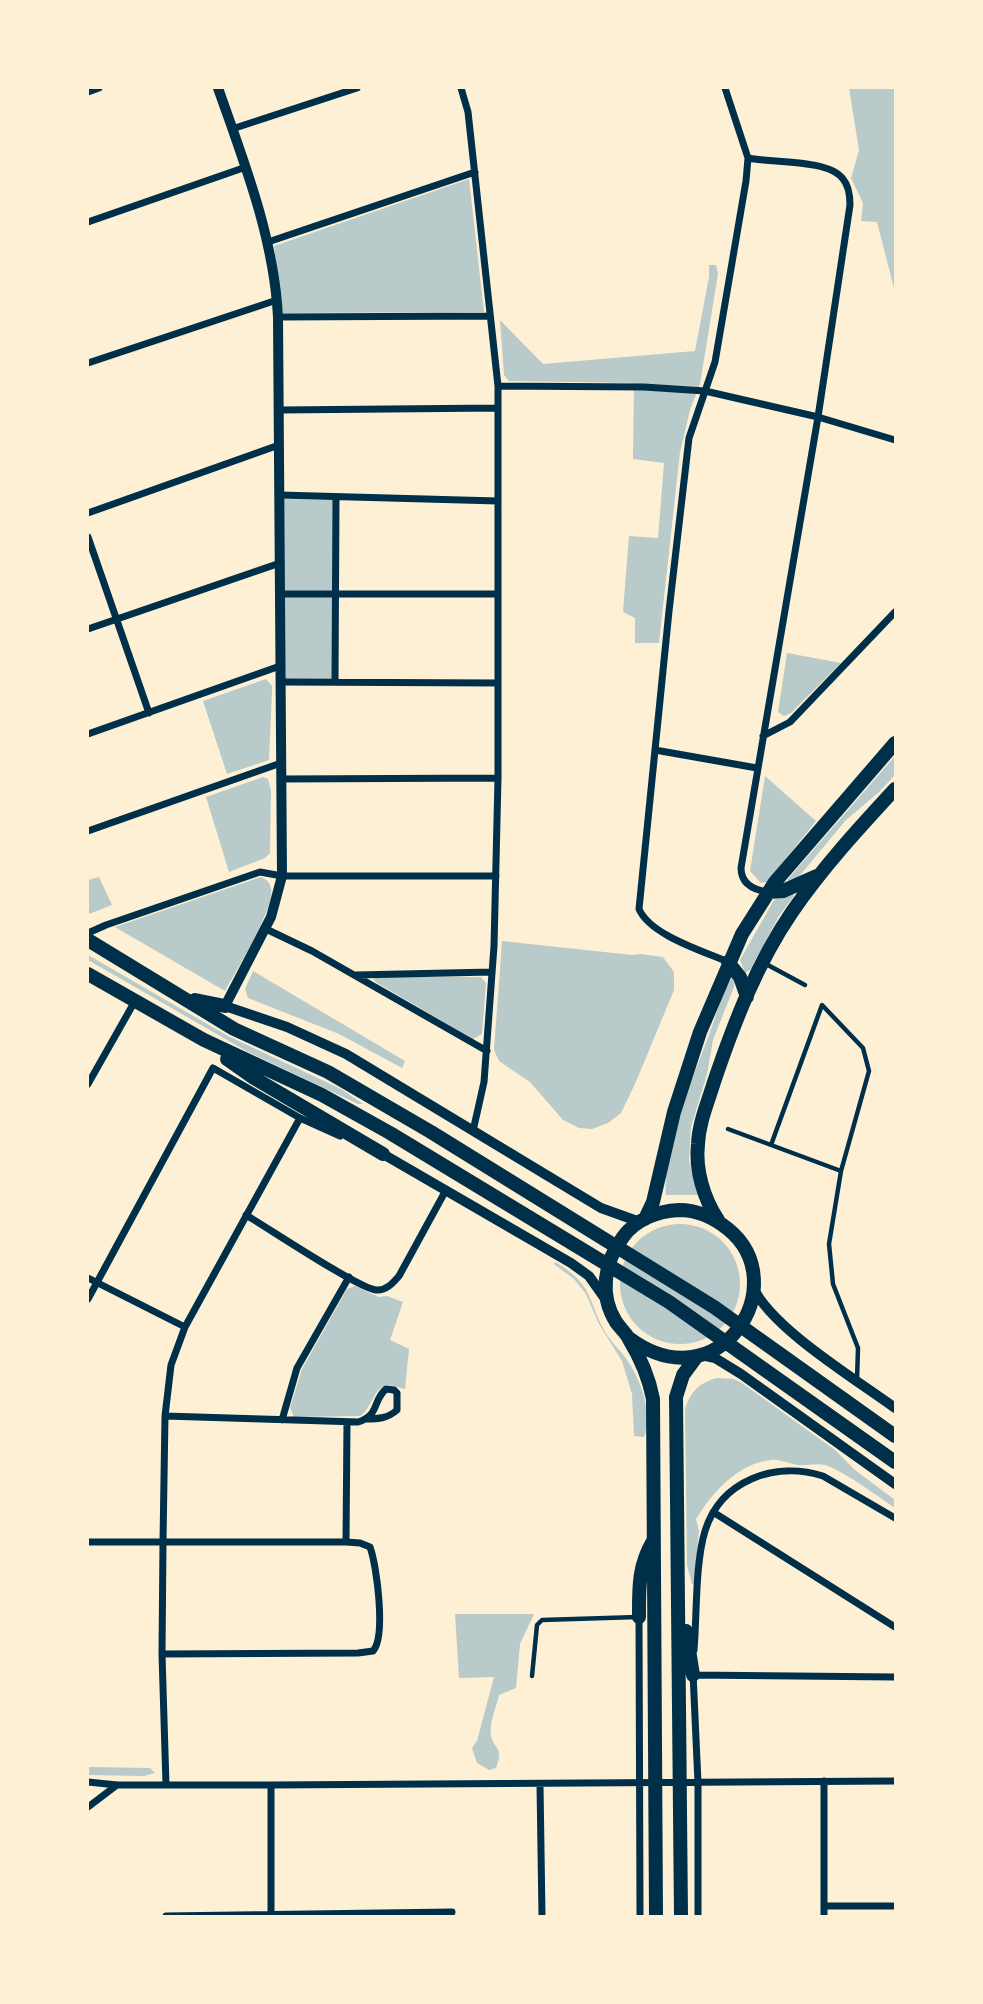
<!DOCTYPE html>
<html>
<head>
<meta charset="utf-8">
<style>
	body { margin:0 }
	#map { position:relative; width:983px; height:2004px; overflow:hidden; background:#fdf0d5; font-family:Barlow,sans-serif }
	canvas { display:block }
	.frame { position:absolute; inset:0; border:89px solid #fdf0d5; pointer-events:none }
</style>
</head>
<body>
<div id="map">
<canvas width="983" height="2004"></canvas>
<div class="frame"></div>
</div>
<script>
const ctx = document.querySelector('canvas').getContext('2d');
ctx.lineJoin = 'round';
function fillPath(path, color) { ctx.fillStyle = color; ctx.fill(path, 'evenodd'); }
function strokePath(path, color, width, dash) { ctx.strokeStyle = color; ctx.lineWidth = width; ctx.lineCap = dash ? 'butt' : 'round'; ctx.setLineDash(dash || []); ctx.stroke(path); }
const green = new Path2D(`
	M849,88H895V292L877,222L861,221L863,203L851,178L859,150Z
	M469,179L484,312L283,313L274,246Z
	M709,265H716L718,274L700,384L690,410L680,452L659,643H635V618L623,612L629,536L658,538L664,463L633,459L634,383L509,381L504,375L500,320L543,364L695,351L709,277Z
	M283,499L334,500L333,679H284Z
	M787,653L841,663L791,713L784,716L778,712Z
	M266,679L272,686V692L269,760L227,774L203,701Z
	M895,756V775L879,792L846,820L801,874L794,882L789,883L788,879Z
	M765,776L816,821L767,882L761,883L750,871Z
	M263,777L268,779L271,790L270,853L265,858L229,872L206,797Z
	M99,877L112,905L89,914L88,880Z
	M261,877C267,880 270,882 271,889C274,910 236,971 225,991L115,927Z
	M792,893L794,896L779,916L750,970L745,973L740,960L774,900Z
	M502,941L632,955L641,954L663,957L674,972V990L635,1084L621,1113L608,1123L592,1129L579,1128L563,1120L530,1082L499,1061L494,1050Z
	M88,955L228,1036L341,1089L363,1104H358L248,1052L88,960Z
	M253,971L405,1061L402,1068L339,1034L248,998L245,989Z
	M733,976L735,979L734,987L713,1040L707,1074L691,1127L689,1161L698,1195H666C662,1149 694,1076 710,1032C717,1014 722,990 733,976Z
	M378,977H481L486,983L482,1034L473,1039L377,983L373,979Z
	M620 1284a60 60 0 1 1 120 0a60 60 0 1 1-120 0Z
	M555,1262C595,1285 587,1302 607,1335C613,1344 621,1351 627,1360C641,1380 653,1414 644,1437L634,1436L632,1394L622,1361L599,1324L586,1294L574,1279L554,1264Z
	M355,1286L379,1297L387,1296L403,1302L390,1340L409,1349L405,1389C400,1388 392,1385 387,1385C374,1387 371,1410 360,1416L294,1417L290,1408L302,1369L347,1289Z
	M717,1378L734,1379L742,1383L835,1450L855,1470L895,1500V1508C879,1497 842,1470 825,1465C817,1463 806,1466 798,1465C789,1464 780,1459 771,1460C737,1464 713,1492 696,1519L699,1531L694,1585L692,1584L687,1565L685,1409C690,1392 700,1382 717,1378Z
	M455,1614H534L520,1644L516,1688L499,1695C496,1708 489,1723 491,1736C495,1751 504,1747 496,1768L489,1770L477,1763L472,1748L477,1741L494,1677L459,1678Z
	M88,1767L150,1768L155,1773L144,1776L88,1775Z`);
const service = new Path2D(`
	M766,964L805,985
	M728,1129L841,1171
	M771,1145L822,1005L863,1048L869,1071L841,1171L829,1244L833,1284L858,1348L857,1380
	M532,1676L537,1625L542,1620L638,1617`);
const minor = new Path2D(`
	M461,88L468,112L498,386V778L494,946L484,1082L473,1131
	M725,88L748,158L746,181L715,362L689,438L669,611L639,909C650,935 703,951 728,962
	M88,92L99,88
	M232,129L357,88
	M748,158C771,163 829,159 843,179C849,186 850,196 850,205L818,417L741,868C741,884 754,890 768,892
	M88,222L246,167
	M268,242L475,172
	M278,317L490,316
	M88,363L277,300
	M498,386L644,387L705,391L818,417L895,440
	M279,410L498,408
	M279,495L498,501
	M88,513L279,445
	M88,537L149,713
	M280,594H498
	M88,629L280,563
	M280,682L497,683
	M335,682L336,497
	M88,734L280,666
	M763,736L790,722L895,612
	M655,750L757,768
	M281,779L498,778
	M88,831L281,763
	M266,929L312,951L487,1051
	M88,933L106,925L260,872L282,876H496
	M356,975L492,972
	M88,1084L135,1001
	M246,1215C268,1228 359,1289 376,1290C386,1291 393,1283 399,1276L446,1190
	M88,1278L185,1327
	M88,1299L213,1068L300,1118L340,1136
	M165,1416L358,1422C380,1415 372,1401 386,1389L394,1390L397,1393V1410C388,1418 379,1419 366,1419
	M282,1420L297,1368L349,1277
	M713,1512L895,1627
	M88,1542H346L360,1543L370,1547C377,1566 386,1637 373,1651L358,1653L162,1654
	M346,1542L347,1422
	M639,1617L640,1916
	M694,1650C697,1615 695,1564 705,1531C721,1480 775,1461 823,1476L895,1518
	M693,1673L698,1783V1916
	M693,1675L895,1677
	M824,1781V1916
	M88,1782L117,1785H271L895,1781
	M540,1784L542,1916
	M166,1785L162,1654L163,1542L165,1416L171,1365L185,1327L300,1118
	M88,1807L117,1785
	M824,1906H895
	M166,1916L452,1912
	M271,1916V1785`);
const tertiary = new Path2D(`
	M218,88C244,162 274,238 278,317L282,876L271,917L225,1006L287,1027L346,1054L601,1208L640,1222
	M383,1154L571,1263L589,1276L606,1300
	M753,1287C771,1328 857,1380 895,1408
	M701,1355L715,1358L741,1374L895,1484`);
const primary = new Path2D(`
	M769,892L783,891L817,876
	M88,940L234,1029L328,1072L431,1132L714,1307L895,1436
	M728,962L740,977L747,997
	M88,974L204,1040L322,1095L390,1133L669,1302L895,1462
	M195,1000L225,1006
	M227,1059L254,1078L383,1154
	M645,1219L653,1202L674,1112L700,1032L742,934L775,882L895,743
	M718,1220C704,1199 695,1170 698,1144C699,1122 708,1102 714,1082C734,1023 757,963 792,912C823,867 859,828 895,789
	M629,1338C719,1405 796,1284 728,1229C713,1217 697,1210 679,1210C657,1211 635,1220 623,1237C604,1262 599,1295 616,1322C620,1328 626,1333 629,1339C640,1357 649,1378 653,1399L656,1916
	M639,1617C639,1589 638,1566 653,1541
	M686,1631L693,1675
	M681,1916L676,1397L683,1375L697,1356`);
fillPath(green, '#b9caca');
strokePath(service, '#003049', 4.5);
strokePath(minor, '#003049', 7);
strokePath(tertiary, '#003049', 10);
strokePath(primary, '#003049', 14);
</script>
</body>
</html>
